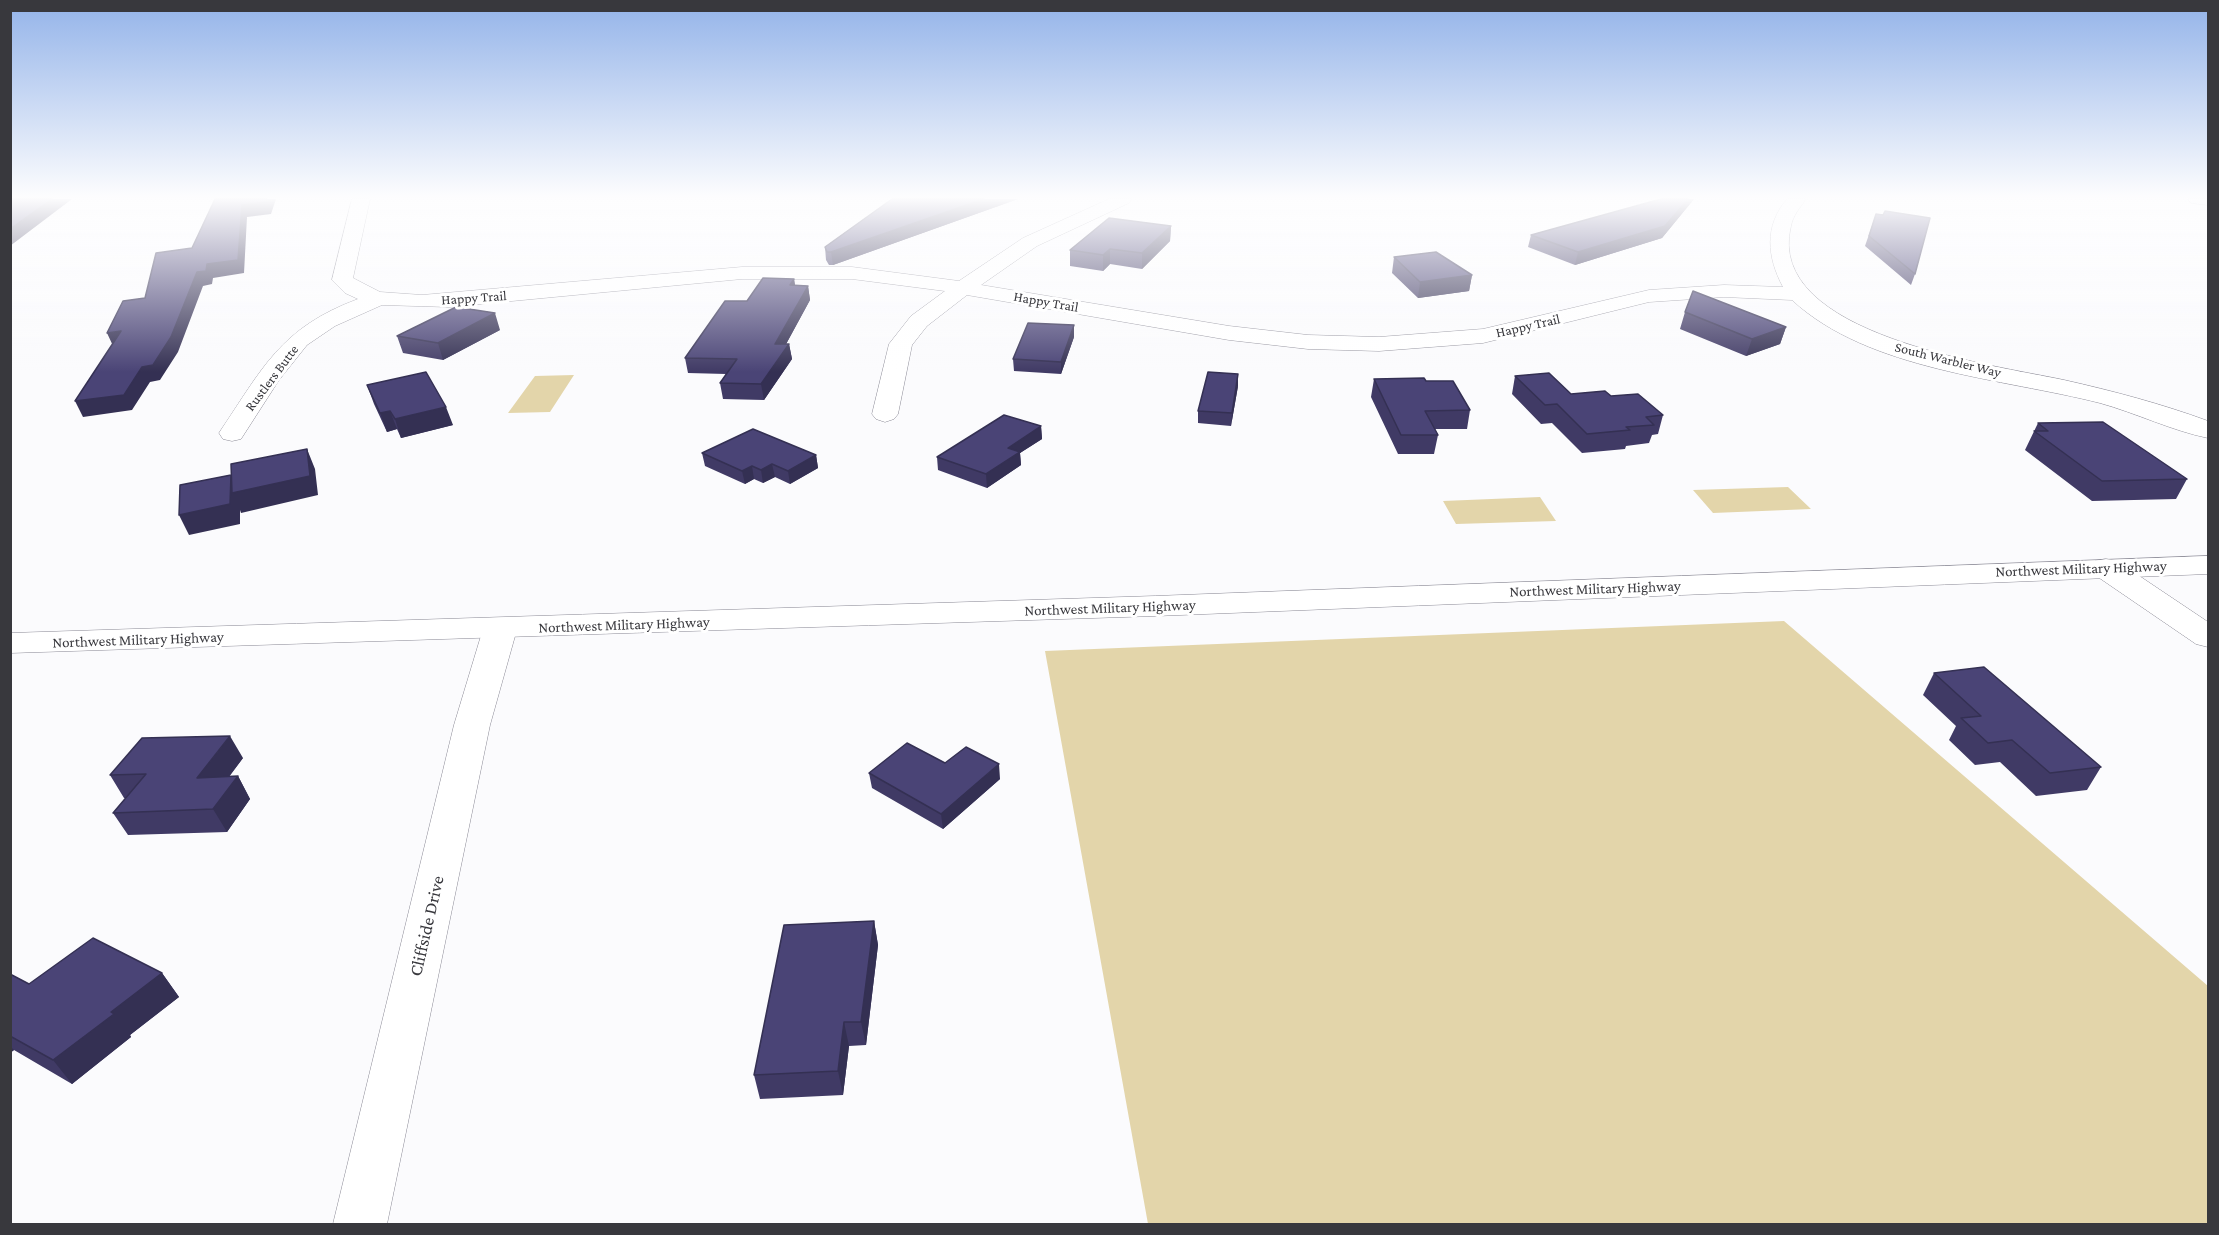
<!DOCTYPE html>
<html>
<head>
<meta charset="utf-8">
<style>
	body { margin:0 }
	#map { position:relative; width:2219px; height:1235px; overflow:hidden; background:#fbfbfd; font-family:"Crimson Pro",serif }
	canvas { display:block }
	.frame { position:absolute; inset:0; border:12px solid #38383d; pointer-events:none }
</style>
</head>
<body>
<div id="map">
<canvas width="2219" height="1235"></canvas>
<div class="frame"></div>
</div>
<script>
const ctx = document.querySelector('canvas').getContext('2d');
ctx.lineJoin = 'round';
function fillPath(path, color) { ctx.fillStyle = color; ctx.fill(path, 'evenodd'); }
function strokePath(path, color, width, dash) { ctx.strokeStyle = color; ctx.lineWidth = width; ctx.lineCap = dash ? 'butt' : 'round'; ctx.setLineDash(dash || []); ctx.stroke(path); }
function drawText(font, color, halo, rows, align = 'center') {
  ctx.font = font + ' "Crimson Pro",serif'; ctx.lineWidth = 6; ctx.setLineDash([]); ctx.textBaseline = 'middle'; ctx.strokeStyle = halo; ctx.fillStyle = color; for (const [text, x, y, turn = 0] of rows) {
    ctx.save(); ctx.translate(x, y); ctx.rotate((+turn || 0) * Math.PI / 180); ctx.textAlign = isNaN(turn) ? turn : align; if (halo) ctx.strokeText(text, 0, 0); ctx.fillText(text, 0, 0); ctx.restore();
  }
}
const green = new Path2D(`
	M574,375L550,412L508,413L535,376Z
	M1788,487L1811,509L1713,513L1693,490Z
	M1540,497L1556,521L1456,524L1443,501Z
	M1784,621L2208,986V1224H1148L1045,651Z`);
const minor = new Path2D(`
	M352,199H370L353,278L380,292L422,295L742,267H852L959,281L1023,238L1109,199H1132L1129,203L1037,246L981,285L1229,326L1308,335L1379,337L1483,329L1649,290L1724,285L1783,287C1767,257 1764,226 1787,199H1806C1800,208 1793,215 1791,226C1764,335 1994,365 2064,380C2113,391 2162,404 2208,421V438C2173,431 2136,413 2100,403C2002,378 1869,371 1792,300L1724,297L1649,302L1483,343L1379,351L1308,349L1229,340L967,295L927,326L912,345L898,414L894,419L885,422L876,419L872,414L889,344L911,316L945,291L852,279H742L449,307L382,305L335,326L307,345L279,380L241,439L232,441L223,439L219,433C263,368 280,328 358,299L345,293L332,280Z
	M2188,199H2208V205L2191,203Z
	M2106,559L2117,561L2208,622V647L2196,644L2095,575L2090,568L2095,561Z
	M500,619L512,622L517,629L490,725L387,1224H333L454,725L483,629L488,622Z`);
const primary = new Path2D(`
	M2208,556V574L1155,616L10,653V633L1155,596Z`);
const wall = new Path2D(`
	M892,199H1018L833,265H829L826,260L825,247Z
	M1661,199H1694L1662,238L1575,265L1528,247L1531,235Z
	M1876,214L1883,215L1915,274L1911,285L1865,246Z
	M1171,226L1170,241L1142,269L1110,264L1103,271L1070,266V250Z
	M1394,257L1472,275L1469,291L1418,298L1392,273Z
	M794,279L795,285L808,286L810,300L786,344H789L792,359L764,400L723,399L720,383L726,374L688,373L685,358L747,301Z
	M1685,312L1786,327L1780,344L1746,356L1680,329Z
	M500,330L443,360L403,353L397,336Z
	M1074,337L1061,374L1014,371L1013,359Z
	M1515,376L1571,394L1611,396L1663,415L1658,434L1652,435L1649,443L1626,446L1625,449L1582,453L1552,423L1541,424L1512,394Z
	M1374,379L1426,381L1470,410L1467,429H1435L1438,435L1434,454H1398L1371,397Z
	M367,385L453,425L401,438L397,429L387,432L374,404Z
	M1238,386L1231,426L1198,423V411Z
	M2038,423L2187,479L2176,499L2092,501L2025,450Z
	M1041,426L1042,439L1020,453L1021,465L987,488L938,470L937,457Z
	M702,453L816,455L818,468L790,484L775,477L763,483L754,479L745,484L705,466Z
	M1934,673L2101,767L2087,790L2036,796L2000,762L1975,765L1949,740L1956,726L1923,695Z
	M243,758L229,777L238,776L250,799L227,832L128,835L113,813L126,798H124L110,775Z
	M945,763L1000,779L943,829L872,788L869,773Z
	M874,921L878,945L866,1045L849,1046L843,1095L760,1099L754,1075Z
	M162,973L179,997L130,1035L131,1037L72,1084L14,1050L10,1053V974L29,984Z`);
const shadedWall = new Path2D(`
	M52,199H72L10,246V229Z
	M267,199H276L271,214L247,217L244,273L213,278L212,284L203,286L178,352L160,380L150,382L132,410L83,417L75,401L197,272L207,264L242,205Z
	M984,199H1018L833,265L831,252Z
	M1688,199H1694L1662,238L1575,265L1578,252Z
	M1171,226L1170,241L1142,269V253Z
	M1110,249V264L1103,271V255Z
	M1472,275L1469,291L1418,298L1420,282Z
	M794,279L796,293L790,285Z
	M808,286L810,300L778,359L775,344Z
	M495,313L500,330L443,360L438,343Z
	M1074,325V337L1061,374V362Z
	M1786,327L1780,344L1746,356L1752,339Z
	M121,331L114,348L107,333Z
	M789,344L792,359L764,400L761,384Z
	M1238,374V386L1231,426L1232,413Z
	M446,407L453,425L401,438L395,419Z
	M390,411L397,429L387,432L380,413Z
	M1041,426L1042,439L1020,453L1021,465L987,488L986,474L1008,448Z
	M307,449L315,469L318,495L241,513L240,510V524L189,535L179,515L231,475Z
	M816,455L818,468L790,484L788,471Z
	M772,464L775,477L763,483L761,470Z
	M752,466L754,479L745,484L742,471Z
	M230,736L243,758L210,801L197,778Z
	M999,764L1000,779L943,829L941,814Z
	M238,776L250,799L227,832L213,809Z
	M874,921L878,945L866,1045L861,1022Z
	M162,973L179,997L130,1035L131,1037L72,1084L53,1060L111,1012Z
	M844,1022L849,1046L843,1095L838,1071Z
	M10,1046L14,1050L10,1053Z`);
const building = new Path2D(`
	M10,199H52L10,229Z
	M215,199H267L266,202L242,205L238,260L207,264L206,271L197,272L171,337L153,365L142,367L124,395L75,401L121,331L107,333L123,301L145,298L156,253L192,248Z
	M892,199H984L831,252H827L825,247Z
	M1661,199H1688L1665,226L1578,252L1531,235Z
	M1885,211L1930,218L1915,274L1869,236L1876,214L1883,215Z
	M1109,218L1171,226L1142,253L1110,249L1103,255L1070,250Z
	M1436,252L1472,275L1420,282L1394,257Z
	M763,278L794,279L790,285L808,286L775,344H789L761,384L720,383L737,359L685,358L725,301H747Z
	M1693,291L1786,327L1752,339L1685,312Z
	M456,307L495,313L438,343L397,336Z
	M1028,323L1074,325L1061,362L1013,359Z
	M426,372L446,407L395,419L390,411L380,413L367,385Z
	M1208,372L1238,374L1232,413L1198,411Z
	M1549,373L1571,394L1605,391L1611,396L1638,394L1663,415L1646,417L1654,425L1626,427L1630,430L1587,434L1557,404L1545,405L1515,376Z
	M1424,378L1426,381H1453L1470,410L1425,411L1438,435H1401L1374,379Z
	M1004,415L1041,426L1008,448L1020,452L986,474L937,457Z
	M2103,422L2187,479L2102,481L2034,431H2048L2038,423Z
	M753,429L816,455L788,471L772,464L761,470L752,466L742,471L702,453Z
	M307,449L310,476L232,493L231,464Z
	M231,475L230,504L179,515L180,485Z
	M1984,667L2101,767L2050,773L2012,740L1988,743L1961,718L1981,716L1934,673Z
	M230,736L197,778L238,776L213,809L113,813L146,774L110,775L142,738Z
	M907,743L945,763L966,747L999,764L941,814L869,773Z
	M874,921L861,1022H844L838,1071L754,1075L784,925Z
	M93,938L162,973L111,1012L114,1014L53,1060L10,1036V974L29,984Z`);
const farStreetnames = [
	["Happy Trail",474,298,-4],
	["Happy Trail",1046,302,10],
	["Happy Trail",1528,326,-13],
	["South Warbler Way",1948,360,14],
	["Rustlers Butte",272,378,-53]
];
const streetNames = [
	["Northwest Military Highway",2081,569,-2],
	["Northwest Military Highway",1595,589,-2],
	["Northwest Military Highway",1110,608,-2],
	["Northwest Military Highway",624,625,-2],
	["Northwest Military Highway",138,640,-2]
];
const nearStreetnames = [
	["Cliffside Drive",427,926,-77]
];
fillPath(green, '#e3d5aa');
strokePath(minor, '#8a8995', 1);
strokePath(primary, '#8a8995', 1);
fillPath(minor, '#fff');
fillPath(primary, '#fff');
fillPath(wall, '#403a65');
fillPath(shadedWall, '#343053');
fillPath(building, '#4a4476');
strokePath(building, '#343053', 1.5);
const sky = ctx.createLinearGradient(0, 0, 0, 372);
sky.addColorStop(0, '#93b3e9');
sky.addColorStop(0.53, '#fdfdfe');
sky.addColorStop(1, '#fdfdfe00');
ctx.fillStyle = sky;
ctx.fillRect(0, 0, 2219, 372);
drawText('14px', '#38383d', '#fff', farStreetnames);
drawText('15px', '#38383d', '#fff', streetNames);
drawText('18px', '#38383d', '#fff', nearStreetnames);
</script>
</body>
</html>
